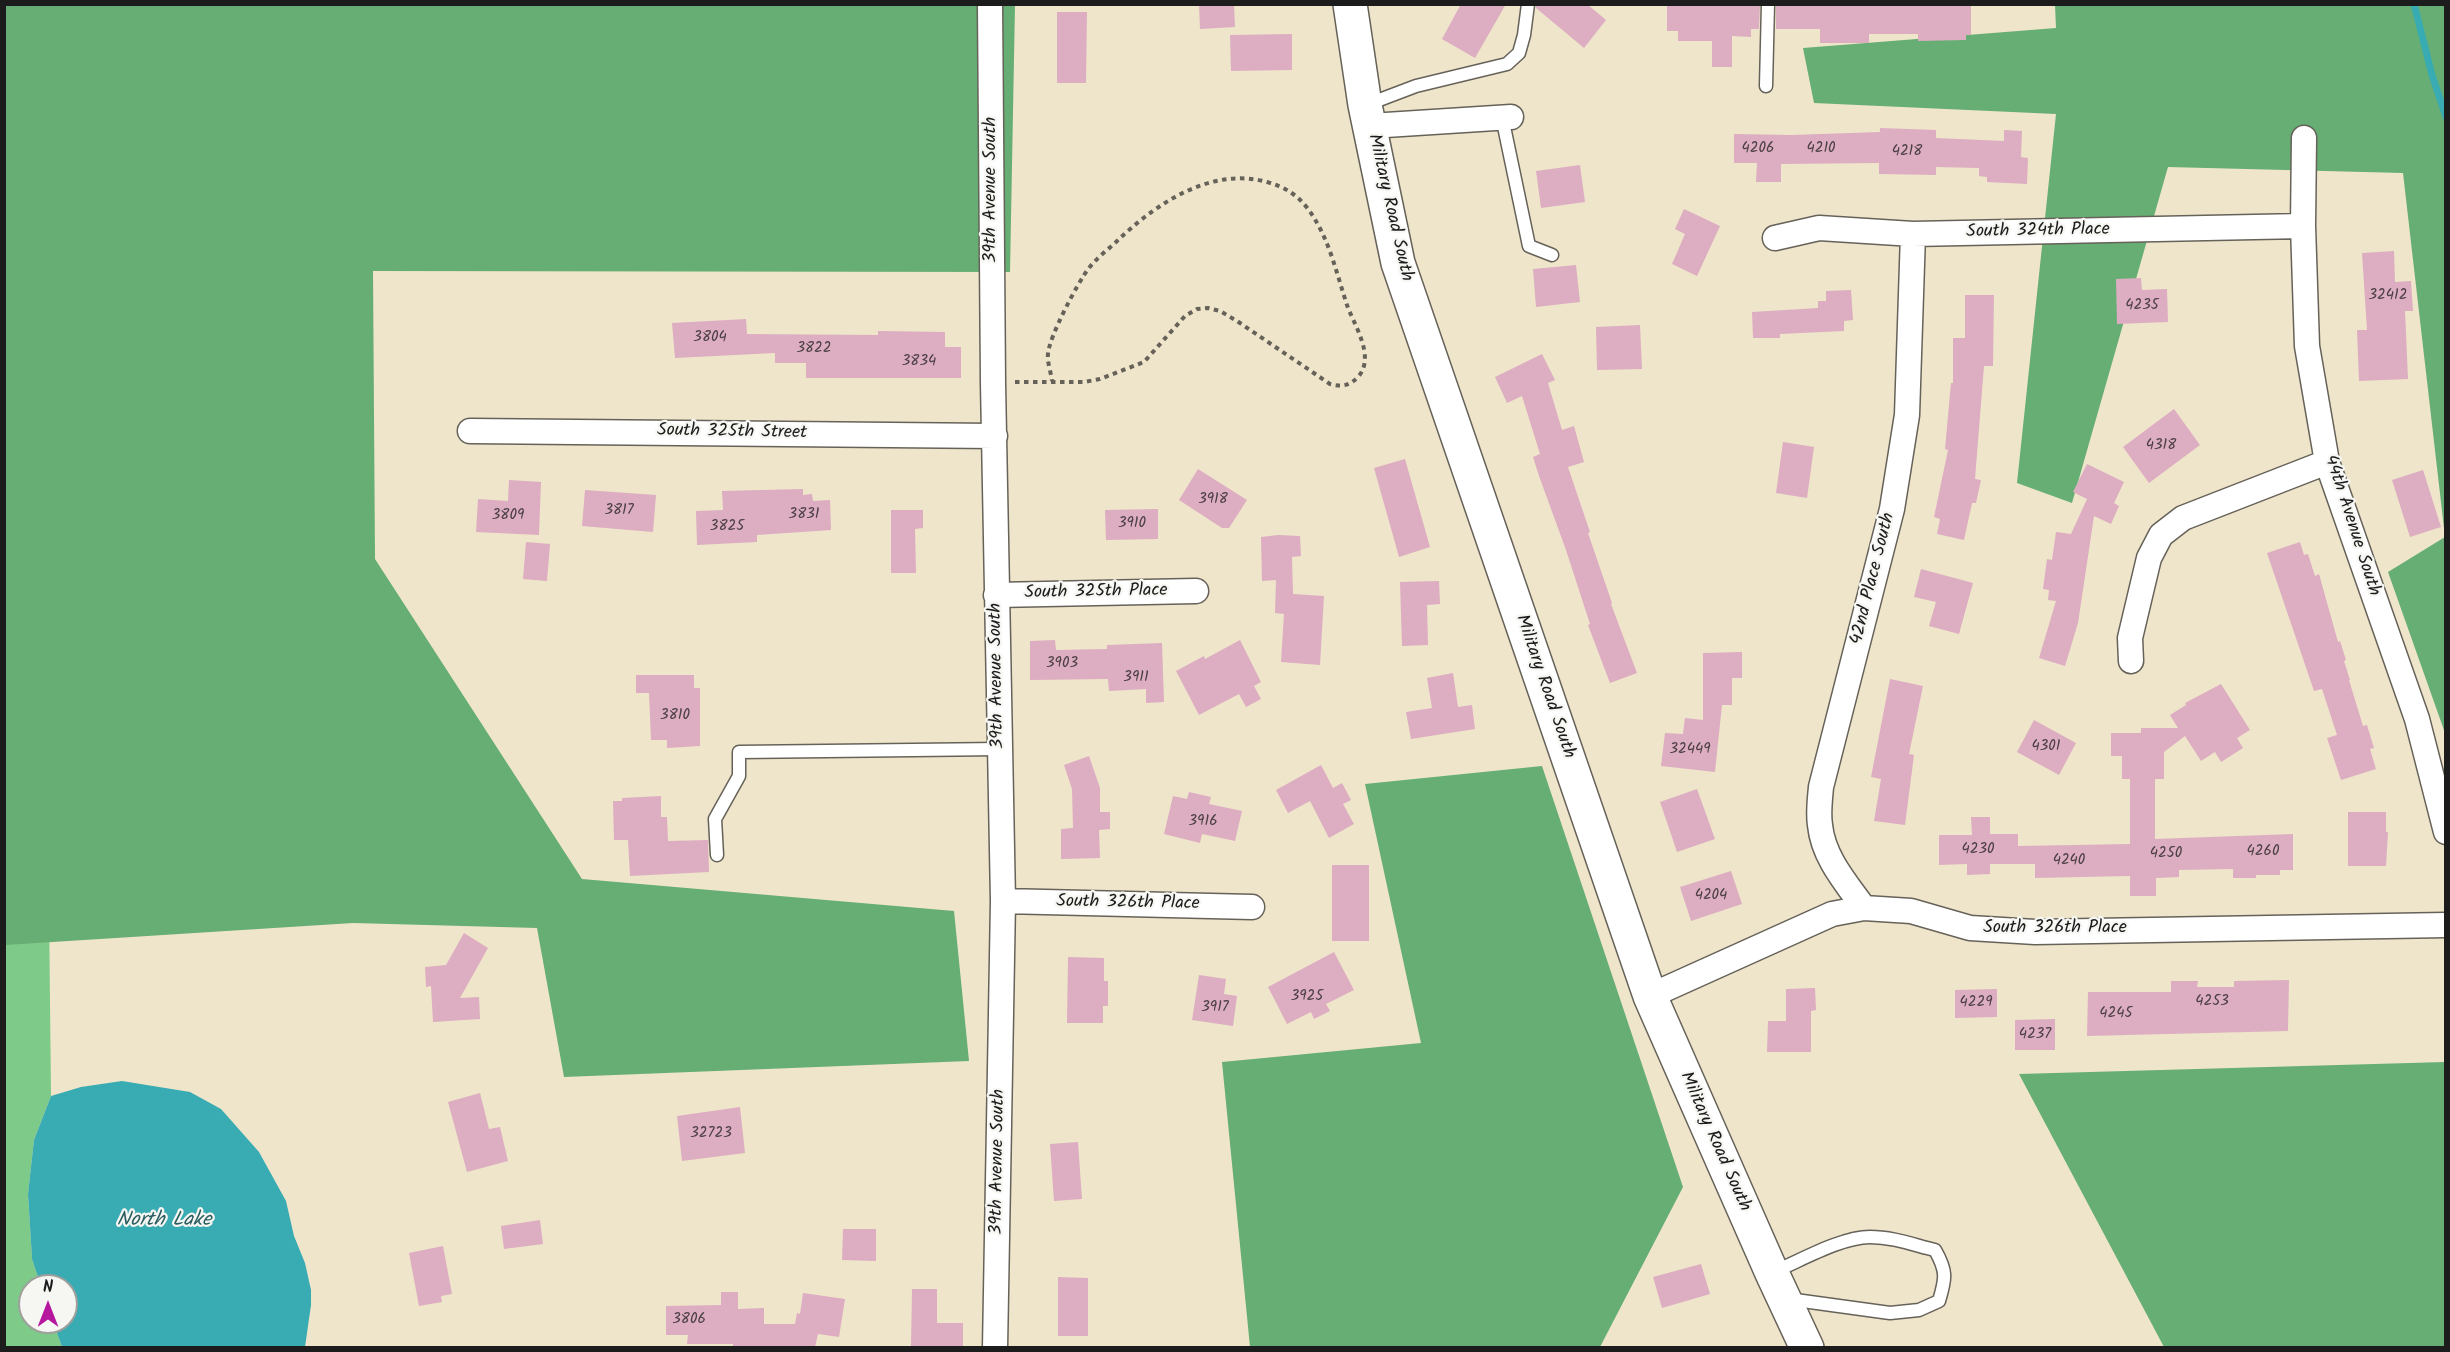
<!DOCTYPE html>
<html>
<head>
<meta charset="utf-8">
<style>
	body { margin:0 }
	#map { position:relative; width:2450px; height:1352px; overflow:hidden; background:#efe5cb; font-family:Kalam,sans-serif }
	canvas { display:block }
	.frame { position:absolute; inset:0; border:6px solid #1c1c1c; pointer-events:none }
	.north { position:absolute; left:18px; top:1274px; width:60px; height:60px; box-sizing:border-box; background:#f6f6f2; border:2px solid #9f9f9c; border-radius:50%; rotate:0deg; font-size:16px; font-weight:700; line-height:24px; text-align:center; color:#1c1c1c }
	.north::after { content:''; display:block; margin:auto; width:21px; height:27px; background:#b5179e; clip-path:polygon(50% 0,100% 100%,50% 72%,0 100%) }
</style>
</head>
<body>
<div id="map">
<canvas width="2450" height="1352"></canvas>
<div class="frame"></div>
<div class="north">N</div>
</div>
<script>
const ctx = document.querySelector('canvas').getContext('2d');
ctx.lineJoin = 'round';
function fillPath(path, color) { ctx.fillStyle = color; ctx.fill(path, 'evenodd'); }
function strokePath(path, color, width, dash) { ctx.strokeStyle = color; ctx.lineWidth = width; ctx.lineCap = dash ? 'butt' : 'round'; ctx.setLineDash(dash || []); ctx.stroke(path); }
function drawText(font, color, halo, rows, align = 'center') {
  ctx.font = font + ' Kalam,sans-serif'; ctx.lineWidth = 4.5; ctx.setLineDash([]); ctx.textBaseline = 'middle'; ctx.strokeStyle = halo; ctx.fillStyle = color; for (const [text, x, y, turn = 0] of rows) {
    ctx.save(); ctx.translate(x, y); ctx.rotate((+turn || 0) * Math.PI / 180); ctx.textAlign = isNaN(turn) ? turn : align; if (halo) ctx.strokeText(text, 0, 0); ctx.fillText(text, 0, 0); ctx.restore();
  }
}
const green = new Path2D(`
	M5,240L42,241L51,1096L34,1140L28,1194L32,1259L41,1286H30V1322H53L62,1347L5,1348Z`);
const forest = new Path2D(`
	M5,5H1015L1010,272L373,271L375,559L582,879L954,911L969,1061L564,1077L537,928L353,923L5,945Z
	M2055,5H2445V733L2388,572L2445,537L2403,173L2168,167L2072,503L2017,483L2056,114L1814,103L1803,48L2056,28Z
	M1542,766L1683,1187L1600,1347H1250L1222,1062L1421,1043L1365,784Z
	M2445,1062V1348L2164,1347L2019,1074Z`);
const water = new Path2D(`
	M122,1081L190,1092L221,1109L259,1152L286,1201L294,1236L305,1263L311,1290V1305L305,1347H62L53,1322H66V1286H41L32,1259L28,1194L34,1140L51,1096L81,1087Z`);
const stream = new Path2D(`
	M2414,4L2432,75L2446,117`);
const building = new Path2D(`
	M1199,4H1234L1235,27L1200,29Z
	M1461,4H1506L1475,58L1442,39Z
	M1536,4H1587L1606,20L1584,48L1536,8Z
	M1667,4H1760L1759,29H1751V37L1732,36V67H1712V41H1678V31H1667Z
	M1776,4H1971V35H1966V40L1918,41V34H1869V43H1820V29H1776Z
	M1057,12H1087L1086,83H1057Z
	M1292,34V70L1231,71L1230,35Z
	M1880,128L1936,130V138L2004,141V130L2022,131L2021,157L2028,158L2027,184L1987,182V177L1979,176V168L1936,167V175L1879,174V163L1781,164V182H1756L1757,163H1734V134L1791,135L1880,132Z
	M1580,165L1585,202L1541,208L1536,171Z
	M1684,209L1720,226L1697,276L1672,264L1685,234L1675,229Z
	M2394,251L2395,282L2411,281L2413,311H2405L2408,379L2359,381L2357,330H2367L2362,253Z
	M1576,265L1580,302L1536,307L1533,269Z
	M2141,278L2142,290L2167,289L2168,322L2117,324L2116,279Z
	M1851,290L1853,320L1844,321V331L1780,334V338H1753L1752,312L1818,308V301H1826V291Z
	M1965,295H1994L1993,366H1984L1975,479L1981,480L1976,503H1972L1964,540L1937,534L1940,519L1934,517L1948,450L1945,449L1951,383H1953V338H1965Z
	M746,319L747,334L878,335V331L945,332V347H961V378H806V363H775V353L675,358L672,323Z
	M1640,325L1642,369L1597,370L1596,327Z
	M1542,354L1555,380L1548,383L1562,430L1574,426L1584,462L1568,467L1590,532L1588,533L1612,603L1611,604L1637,673L1610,683L1588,625L1590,624L1566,550L1539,476L1533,457L1540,454L1522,396L1507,403L1495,377Z
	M2174,409L2200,445L2149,483L2123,447Z
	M1783,442L1814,447L1807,498L1776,493Z
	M1405,459L1430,547L1399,557L1374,468Z
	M2087,464L2124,482L2114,503L2119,506L2111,524L2094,516L2078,623L2065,666L2039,658L2056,601L2048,600L2049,590L2043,589L2047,559L2052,560L2056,532L2071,534L2087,499L2073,492Z
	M1198,469L1247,500L1229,528H1222L1179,500Z
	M2423,470L2441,527L2410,537L2392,480Z
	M509,480L541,482L539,535L476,532L478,499L508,501Z
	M803,489V495L812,494L813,501L830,500L831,530L757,535V542L697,545L696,511L723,510L722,491Z
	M585,490L656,495L653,532L582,526Z
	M1158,509V539L1106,540L1105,510Z
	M891,510H923V528L915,529L916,573H891Z
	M1278,535L1300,536L1301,556L1292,557L1293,594L1324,596L1320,665L1281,662L1284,614L1275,613L1276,580L1262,581L1261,537Z
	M526,542L550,544L547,581L523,579Z
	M2300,542L2304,555L2308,554L2315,576L2319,574L2338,642L2340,641L2346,660L2344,661L2350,680H2349L2363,726L2367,725L2374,748L2370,749L2376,769L2341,780L2327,738L2337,735L2322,689L2314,691L2267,553Z
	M1921,569L1973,583L1959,634L1929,626L1936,602L1914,597Z
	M1439,581L1440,604L1427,605L1428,645L1402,646L1400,582Z
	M1055,640L1056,650L1107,649V645L1162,643L1164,702L1146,703V689L1109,691L1108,679L1030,680V641Z
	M1240,640L1261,682L1254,686L1261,699L1246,707L1239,694L1199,715L1176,671L1204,656L1205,659Z
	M1742,652V678H1732V705H1722L1715,772L1661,766L1665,733L1683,734L1685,718L1703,720V653Z
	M1453,673L1458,707L1472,705L1475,729L1411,739L1406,712L1432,708L1427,678Z
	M636,675H694V688H700V746L667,748V740H651L649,693H636Z
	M1890,679L1923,686L1909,754L1914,755L1905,825L1874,821L1881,779L1871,777Z
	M2221,684L2250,730L2237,738L2243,748L2221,762L2215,752L2201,761L2185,736L2164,752V779H2155V839L2293,834V870H2280V875H2256V878H2233V869L2179,870V877L2156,878V896H2130V876L2035,878V864H1990V874L1967,875V864L1939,865V835H1972L1971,817H1990V834H2018V846L2130,844V779H2122V756H2111V733H2141V728H2178L2170,715L2186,705L2185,703Z
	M2034,720L2076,743L2059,775L2017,752Z
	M1089,756L1100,788V812H1110V829L1099,830L1100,858L1061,859V829L1073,828L1072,789L1064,765Z
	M1321,765L1333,788L1342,783L1351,800L1343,804L1354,824L1329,838L1310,801L1288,813L1276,790Z
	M1697,789L1715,839L1677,852L1660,802Z
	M1189,792L1211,797L1209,804L1242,811L1235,841L1202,834L1200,843L1164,834L1173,796L1187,799Z
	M661,796V817H667L668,841L708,840L709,872L630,876L628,840H614L613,801H622V798Z
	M2348,812H2386V832H2388L2386,866H2348Z
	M1332,865H1369V941H1332Z
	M1731,871L1742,904L1691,921L1680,887Z
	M464,933L488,948L460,998L479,997L480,1019L433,1022L431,986L426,987L425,967L446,965Z
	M1334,952L1354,990L1326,1004L1330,1011L1314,1019L1311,1012L1287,1024L1268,987Z
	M1068,957L1104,958V981H1108V1006H1103V1023H1067Z
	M1199,975L1226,979L1224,994L1237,996L1233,1026L1192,1020Z
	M2289,980L2288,1031L2087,1036L2088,992H2171V981H2198L2197,987H2234V981Z
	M1815,988L1816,1010L1811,1011V1052H1767L1768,1021H1786V989Z
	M1997,989V1017L1955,1018V990Z
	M2055,1019V1050H2015V1020Z
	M480,1093L489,1129L500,1127L508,1161L467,1172L448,1102Z
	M740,1107L745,1153L682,1161L677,1116Z
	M1078,1142L1082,1199L1054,1201L1050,1144Z
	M540,1220L543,1244L504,1249L501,1226Z
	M843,1229H876V1261L842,1260Z
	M443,1246L452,1294L441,1296L442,1302L419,1306L409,1253Z
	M1701,1264L1710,1294L1662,1308L1653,1277Z
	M1058,1277L1088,1278V1336H1058Z
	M912,1289H937V1323H963V1347H911Z
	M721,1292H738V1309L764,1308V1324H795L797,1313L800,1314L803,1293L845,1299L839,1337L818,1334L815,1347H733V1344H687L688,1335H666V1306L721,1305Z`);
const path = new Path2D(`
	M1015,382H1084L1100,379L1144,362L1185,316L1197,309L1208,308L1220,311L1237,321L1330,384C1342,387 1349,386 1358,377C1376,357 1354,325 1347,305C1336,272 1329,237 1308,209C1297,194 1284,187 1267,182C1210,166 1154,205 1115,243C1106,251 1096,259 1089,268C1078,282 1049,337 1048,354C1047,362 1051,372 1052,381`);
const service = new Path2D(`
	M1766,86L1768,4
	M1366,105L1416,86L1507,64L1519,53L1524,35L1528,4
	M1502,117L1529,246L1552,255
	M717,855L715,819L739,776V752L1000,749
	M1773,1272C1800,1261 1841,1237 1870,1237C1893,1237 1914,1245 1935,1250C1947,1271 1946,1278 1939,1301L1919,1310L1890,1313L1788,1299`);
const minor = new Path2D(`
	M990,4L993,383L1003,901L995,1348
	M1370,126L1511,117
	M2304,138L2303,226L2307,346L2327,462L2417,719L2446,832
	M1775,238L1819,228L1913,234L2303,226
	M470,431L995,436
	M996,595L1196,591
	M2131,661L2130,638L2149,558L2161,535L2183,518L2327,462
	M1003,901L1252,907
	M1864,908C1846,883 1823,857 1820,825C1818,813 1820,799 1821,787L1892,509L1907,415L1913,234
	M1650,996L1832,914L1864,908L1911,911L1970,928L2035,932L2446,925`);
const secondary = new Path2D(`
	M1350,4L1365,105L1398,263L1650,996L1772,1273L1807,1348`);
const numberNames = [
	["4206",1758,149],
	["4210",1821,149],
	["4218",1907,152],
	["32412",2388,296],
	["4235",2142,306],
	["3804",710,338],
	["3822",814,349],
	["3834",919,362],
	["4318",2161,446],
	["3918",1213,500],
	["3817",619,511],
	["3831",804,515],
	["3809",508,516],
	["3910",1132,524],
	["3825",727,527],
	["3903",1062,664],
	["3911",1136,678],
	["3810",675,716],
	["4301",2046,747],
	["32449",1690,750],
	["3916",1203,822],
	["4230",1978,850],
	["4260",2263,852],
	["4250",2166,854],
	["4240",2069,861],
	["4204",1711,896],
	["3925",1307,997],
	["4253",2212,1002],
	["4229",1976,1003],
	["3917",1215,1008],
	["4245",2116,1014],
	["4237",2035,1035],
	["32723",711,1134],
	["3806",689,1320]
];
const streetNames = [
	["39th Avenue South",992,190,-90],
	["Military Road South",1389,208,77],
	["South 324th Place",2038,232,-1],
	["South 325th Street",732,433,1],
	["44th Avenue South",2351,526,72],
	["42nd Place South",1874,579,-76],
	["South 325th Place",1096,593,-1],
	["39th Avenue South",998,676,-91],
	["Military Road South",1544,687,71],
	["South 326th Place",1128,904,1],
	["South 326th Place",2055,929],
	["Military Road South",1714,1142,66],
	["39th Avenue South",999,1162,-89]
];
const waterNames = [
	["North Lake",164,1222]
];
fillPath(green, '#7eca88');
fillPath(forest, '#66ae74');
fillPath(water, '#39abb3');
strokePath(stream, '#39abb3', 7);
fillPath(building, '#ddadc1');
strokePath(service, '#666259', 15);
strokePath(minor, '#666259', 27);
strokePath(secondary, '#666259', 36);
strokePath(path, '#666259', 4, [4.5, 4.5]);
strokePath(service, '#fff', 12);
strokePath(minor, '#fff', 24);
strokePath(secondary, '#fff', 33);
drawText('15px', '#4c4045', null, numberNames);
drawText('18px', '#1c1c1c', '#f6f6f2', streetNames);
drawText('italic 20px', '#295c60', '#f6f6f2', waterNames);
</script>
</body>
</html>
